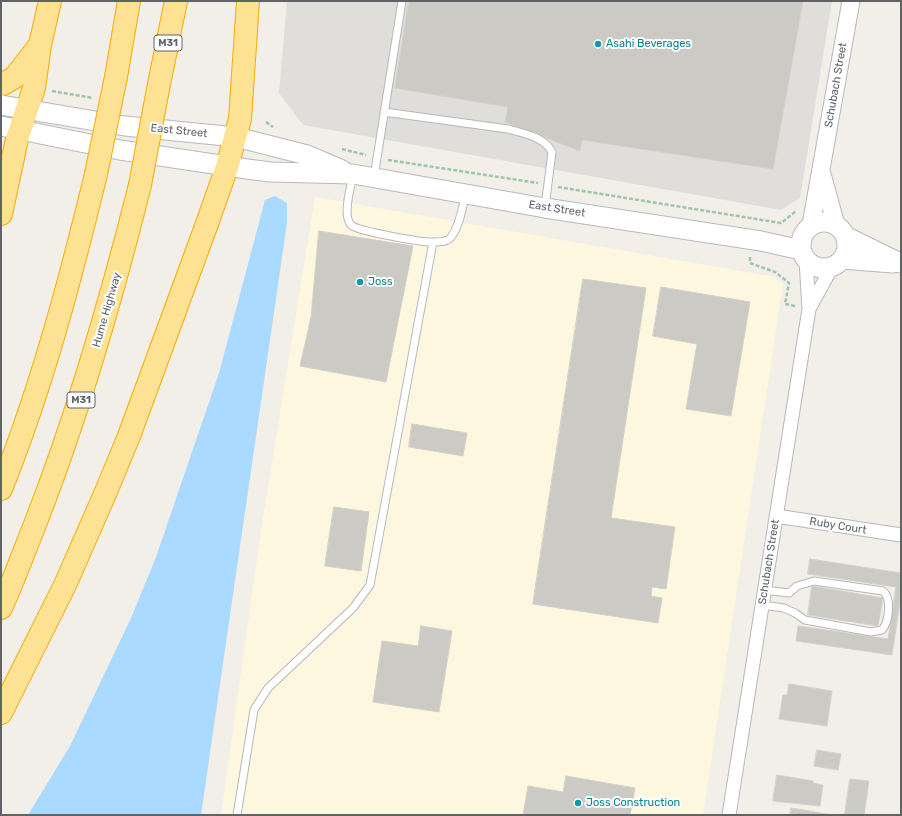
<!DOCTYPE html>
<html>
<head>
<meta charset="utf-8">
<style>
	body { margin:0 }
	#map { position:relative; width:902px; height:816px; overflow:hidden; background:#f1efe8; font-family:Rubik,sans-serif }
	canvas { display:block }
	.frame { position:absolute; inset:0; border:2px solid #5f6368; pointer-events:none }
</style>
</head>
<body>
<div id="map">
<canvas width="902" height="816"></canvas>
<div class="frame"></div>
</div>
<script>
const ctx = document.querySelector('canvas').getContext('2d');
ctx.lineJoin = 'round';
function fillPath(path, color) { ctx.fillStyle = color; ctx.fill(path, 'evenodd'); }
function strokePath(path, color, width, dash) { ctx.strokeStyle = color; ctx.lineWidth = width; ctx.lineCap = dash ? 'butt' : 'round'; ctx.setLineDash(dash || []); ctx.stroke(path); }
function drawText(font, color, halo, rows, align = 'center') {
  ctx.font = font + ' Rubik,sans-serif'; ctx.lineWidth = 4; ctx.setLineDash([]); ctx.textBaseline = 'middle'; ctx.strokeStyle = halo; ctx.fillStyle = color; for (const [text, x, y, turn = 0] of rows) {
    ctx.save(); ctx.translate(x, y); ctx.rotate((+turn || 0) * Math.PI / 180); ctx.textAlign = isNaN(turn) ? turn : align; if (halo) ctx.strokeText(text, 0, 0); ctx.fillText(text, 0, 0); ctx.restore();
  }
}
const commercial = new Path2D(`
	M315,197L775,277L783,284L703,815H221L261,530Z`);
const industrial = new Path2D(`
	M287,1H832L800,198L781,210L303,125L279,93Z`);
const water = new Path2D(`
	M275,196L287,203V223L201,815H28L70,746L131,618L156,557L219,373L265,200Z`);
const building = new Path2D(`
	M409,1H803L773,169L582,140L580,151L505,122L508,107L395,88Z
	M319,231L413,246L386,382L300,366L311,317Z
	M583,279L646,288L611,518L675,527L666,589L652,587L651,596L662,598L658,623L533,604Z
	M661,287L750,302L731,416L686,409L697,344L653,336Z
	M412,424L467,433L463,456L409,447Z
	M334,507L369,512L361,571L325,566Z
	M810,559L901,573V596L892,655L796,641L798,626L888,639L896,587L808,574Z
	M812,586L883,598L878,626L808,615Z
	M421,626L452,631L439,712L373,702L382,641L418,646Z
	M789,684L832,691L827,726L779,719L783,695H787Z
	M817,750L841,754L838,770L814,766Z
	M777,775L813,781V783L823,785L820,806L773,801Z
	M566,776L635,788L630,815H523L528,786L563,792Z
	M850,779L869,781L864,815L845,814Z
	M791,808L833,815H790Z`);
const path = new Path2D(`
	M52,91L93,98
	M266,122L273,127
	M342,149L366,155
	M388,160L538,183
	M558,187L781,223L796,211
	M750,257V263L775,272L789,283L785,304L795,306`);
const service = new Path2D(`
	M384,112L508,129C524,133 544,137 552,152L545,207
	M353,174C351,187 342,215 351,225C357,231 424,243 434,242C440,242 448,242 451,237C460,226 462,207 466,194
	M374,177L402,1
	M762,605L784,608L795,613L805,620L871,632L882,630C889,622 892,598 883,591L814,581L797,586L789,593L764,590
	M237,815L254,710L268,688L353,608L370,585L433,242`);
const minor = new Path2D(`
	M809,309L832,267
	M776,516L901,535
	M729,815L809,309L806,260`);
const tertiary = new Path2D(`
	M822,174L836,225
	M811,225L851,1`);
const secondary = new Path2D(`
	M1,105L125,126L236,137L307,155L342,170
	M1,126L120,150L247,169L270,172L353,174L545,208L761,241L801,250
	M801 245a23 23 0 1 1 46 0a23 23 0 1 1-46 0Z
	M845,236L900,263
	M842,259L893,263`);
const motorway = new Path2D(`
	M116,77L129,1
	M159,84L176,1
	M1,85L15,77L39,46
	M1,214L17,139L34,88L40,45L50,1
	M1,489C42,387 70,281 96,174
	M1,608C13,582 23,554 34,527C78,415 111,301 140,185
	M1,713L65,585L105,494L129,436L208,221L227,167L240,119L248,1`);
const motorwayBridge = new Path2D(`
	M96,174L116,77
	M140,185L159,84`);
const markers = [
	[598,44,4,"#0f9aa8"],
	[360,282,4,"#0f9aa8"],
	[578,803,4,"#0f9aa8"]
];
const shields = [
	[168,43,28],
	[81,400,28]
];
const shieldNames = [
	["M31",168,43],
	["M31",81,400]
];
const cultureNames = [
	["Asahi Beverages",606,44],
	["Joss",368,282],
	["Joss Construction",586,803]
];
const streetNames = [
	["Schubach Street",836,85,-80],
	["East Street",179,131,6],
	["East Street",557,209,9],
	["Hume Highway",107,310,-74],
	["Ruby Court",838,526,9],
	["Schubach Street",769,562,-81]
];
fillPath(commercial, '#fef7e0');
fillPath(industrial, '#e0deda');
fillPath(water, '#aadaff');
fillPath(building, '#cccac5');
strokePath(building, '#d6d1c6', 1);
strokePath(service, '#b5b8bc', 9);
strokePath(minor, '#b5b8bc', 15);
strokePath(tertiary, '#b5b8bc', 19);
strokePath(secondary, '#b6babf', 21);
strokePath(motorway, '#f9ab00', 24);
strokePath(path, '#9cc7a9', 2.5, [4, 2]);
strokePath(service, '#fff', 7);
strokePath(minor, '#fff', 13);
strokePath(tertiary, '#fff', 17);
strokePath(secondary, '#fff', 19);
strokePath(motorway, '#fde293', 22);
strokePath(motorwayBridge, '#f9ab00', 24, []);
strokePath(motorwayBridge, '#fde293', 22);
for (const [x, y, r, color] of markers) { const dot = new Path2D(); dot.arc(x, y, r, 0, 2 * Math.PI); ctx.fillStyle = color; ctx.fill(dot); strokePath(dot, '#fff', 1.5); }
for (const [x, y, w] of shields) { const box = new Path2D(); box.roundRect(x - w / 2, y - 8, w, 16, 3); ctx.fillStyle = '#fff'; ctx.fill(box); strokePath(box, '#5f6368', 1); }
drawText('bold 10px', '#5f6368', null, shieldNames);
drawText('11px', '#0d838f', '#fff', cultureNames, 'left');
drawText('11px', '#5f6368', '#fff', streetNames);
</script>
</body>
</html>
